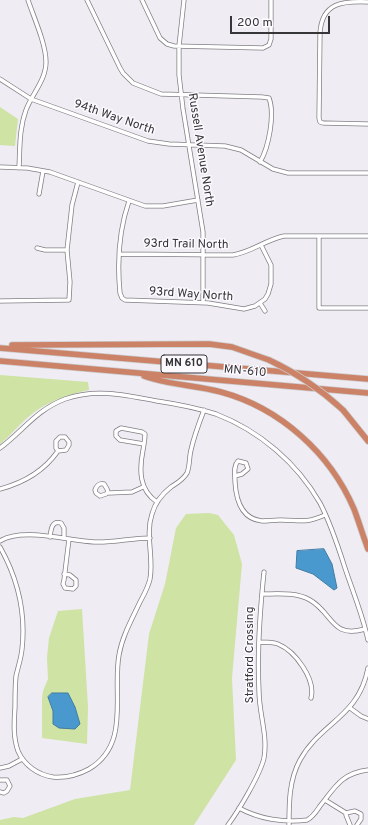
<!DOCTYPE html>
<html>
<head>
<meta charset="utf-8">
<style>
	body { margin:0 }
	#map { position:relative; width:368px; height:825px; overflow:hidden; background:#efecf3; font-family:Overpass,sans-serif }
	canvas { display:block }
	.scale { position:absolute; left:230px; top:16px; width:100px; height:18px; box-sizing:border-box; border:2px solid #363537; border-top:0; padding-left:5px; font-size:12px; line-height:14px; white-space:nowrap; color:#363537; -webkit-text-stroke:3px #fcf9ff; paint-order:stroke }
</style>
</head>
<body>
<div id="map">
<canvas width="368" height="825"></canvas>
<div class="scale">200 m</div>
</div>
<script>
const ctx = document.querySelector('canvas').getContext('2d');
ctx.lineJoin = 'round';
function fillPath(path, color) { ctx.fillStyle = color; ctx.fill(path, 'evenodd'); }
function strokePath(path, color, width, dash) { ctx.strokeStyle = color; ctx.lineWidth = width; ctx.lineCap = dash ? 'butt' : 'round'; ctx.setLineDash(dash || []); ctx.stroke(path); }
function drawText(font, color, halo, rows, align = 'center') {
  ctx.font = font + ' Overpass,sans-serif'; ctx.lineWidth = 3; ctx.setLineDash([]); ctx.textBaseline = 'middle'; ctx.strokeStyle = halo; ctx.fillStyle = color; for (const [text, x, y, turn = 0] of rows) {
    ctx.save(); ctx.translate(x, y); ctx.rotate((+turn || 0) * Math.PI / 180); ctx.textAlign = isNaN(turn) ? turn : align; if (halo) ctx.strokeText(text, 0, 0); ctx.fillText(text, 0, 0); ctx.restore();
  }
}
const green = new Path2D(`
	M0,107L18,119L15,146L0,145Z
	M0,375L88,382L89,390C66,395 45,402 27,418C18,426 10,436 0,444Z
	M209,513L218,515L234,535L242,564L232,678L236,760L194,825H0V820L14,817L23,818L75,799L130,790L149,634L165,584L176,528L186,514Z
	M82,609L88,707L87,744L42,738V698L43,691L48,679L47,658L49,638L58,611Z`);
const water = new Path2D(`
	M324,549L332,564L337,588L334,590L313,574L296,568L297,551Z
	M52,693H68L75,707L80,724L75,729L59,728L53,724V711L48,697Z`);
const minor = new Path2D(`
	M87,0L120,68L123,73L133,83L161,94L262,97L269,98C275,114 269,147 260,162
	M142,0L160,38L167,44L174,46L263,48L269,45L271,39V0
	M184,0L179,46V75L183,109L203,232V303
	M368,2C343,1 322,2 320,33L319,118L320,122L323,123L368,124
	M0,79L31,99L148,141L169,144L225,146L241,150L273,169L288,173H368
	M0,167L27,168L50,172L145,206H163L198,200
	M19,168C20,148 19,129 26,110C32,94 46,80 46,62C46,44 34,18 28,0
	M39,194L43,171
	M129,201C119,230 117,262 120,293L122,298L125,300L208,303L244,309L255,306L265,299L268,294L271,284V265L261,245
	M319,236V308H368
	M37,248L45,250H67
	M119,254L233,255C252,252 265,240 284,236H368
	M0,301L69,300L70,282L67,250L72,205L78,182
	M260,303L265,311
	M144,444L120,440L116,436V431L121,428L142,432L145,434C145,440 144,444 143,450C139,470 139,490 157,502
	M0,448C23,431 36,410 65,399C96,388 126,395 157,401C177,404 197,408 216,414C260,431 297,463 320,503C331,524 338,546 345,568C353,592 363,616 368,640
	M235,476L242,474L248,469L246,463L238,461C233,466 235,475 235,482C236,499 241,519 262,521C268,521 274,520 280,520C301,520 304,524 325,515
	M0,489C23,483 44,471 58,451L66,450L69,445V442L65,437H60L56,441V448L58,451
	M108,492L106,494L100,496L96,493L95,490C97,485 99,483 104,484L107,489L108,492L109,493L132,492L143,487
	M50,537C51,529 52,520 61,523L64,528V538
	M0,541C23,527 68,541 94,542C113,543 131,538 150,538
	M0,547C18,579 26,613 22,649C21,659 18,667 16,676C15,686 15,697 15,707C14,722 13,737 18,751C24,765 38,775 53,777C66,778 78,775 89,769C131,744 112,694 119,655C122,637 131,621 139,604C143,596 148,588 150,579C154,558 145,535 152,514C155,503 162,494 171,487C177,483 183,480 187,473C190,466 189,457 191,450C194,436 199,423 204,410
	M64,574L70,575L76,580V586L73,589L65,588L63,584L64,580L69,539
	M262,594C278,594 296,592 310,600C333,613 331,639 365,629
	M260,642C266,642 273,642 278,644C295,651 316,679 311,698
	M350,708L361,716L368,719
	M0,768L9,766L22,759
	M0,780H7L10,786L7,791L4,793L0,792
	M325,800L346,813L355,811L361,814V819L357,825
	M239,808C259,819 284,823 307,820C313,817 316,812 320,806C335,787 342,773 368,770
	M346,813V815L350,825
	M228,825C239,810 260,775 264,758C268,735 259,714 259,691C257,653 260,610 264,572
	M289,825C289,803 289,780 300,760C320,723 359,717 368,668`);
const highway = new Path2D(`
	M12,345L209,344L232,347L269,360
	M0,348L368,379
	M0,361L368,393
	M144,376C168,385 196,385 221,392C280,408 330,453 354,509C359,522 363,536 368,549
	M343,410L368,441`);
const highwayBridge = new Path2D(`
	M269,360C297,373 320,389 343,410`);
const shields = [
	[184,364,46]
];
const shieldNames = [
	["MN 610",184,364]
];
const streetNames = [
	["94th Way North",114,118,19],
	["Russell Avenue North",200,150,81],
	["93rd Trail North",186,245,1],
	["93rd Way North",191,295,4],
	["MN-610",245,372,5],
	["Stratford Crossing",251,655,-90]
];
fillPath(green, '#cee3a4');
fillPath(water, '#4999cf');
strokePath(water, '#437ba1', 1);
strokePath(minor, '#817e84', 5);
strokePath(highway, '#cbcacb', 7);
strokePath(minor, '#fff', 3.5);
strokePath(highway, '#cb8267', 5.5);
strokePath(highwayBridge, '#cbcacb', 7, []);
strokePath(highwayBridge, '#cb8267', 5.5);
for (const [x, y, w] of shields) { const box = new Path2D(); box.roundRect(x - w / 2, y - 9, w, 18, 3); ctx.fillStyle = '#fcf9ff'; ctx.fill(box); strokePath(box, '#363537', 1); }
drawText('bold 11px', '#363537', null, shieldNames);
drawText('12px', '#363537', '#fcf9ff', streetNames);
</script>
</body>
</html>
